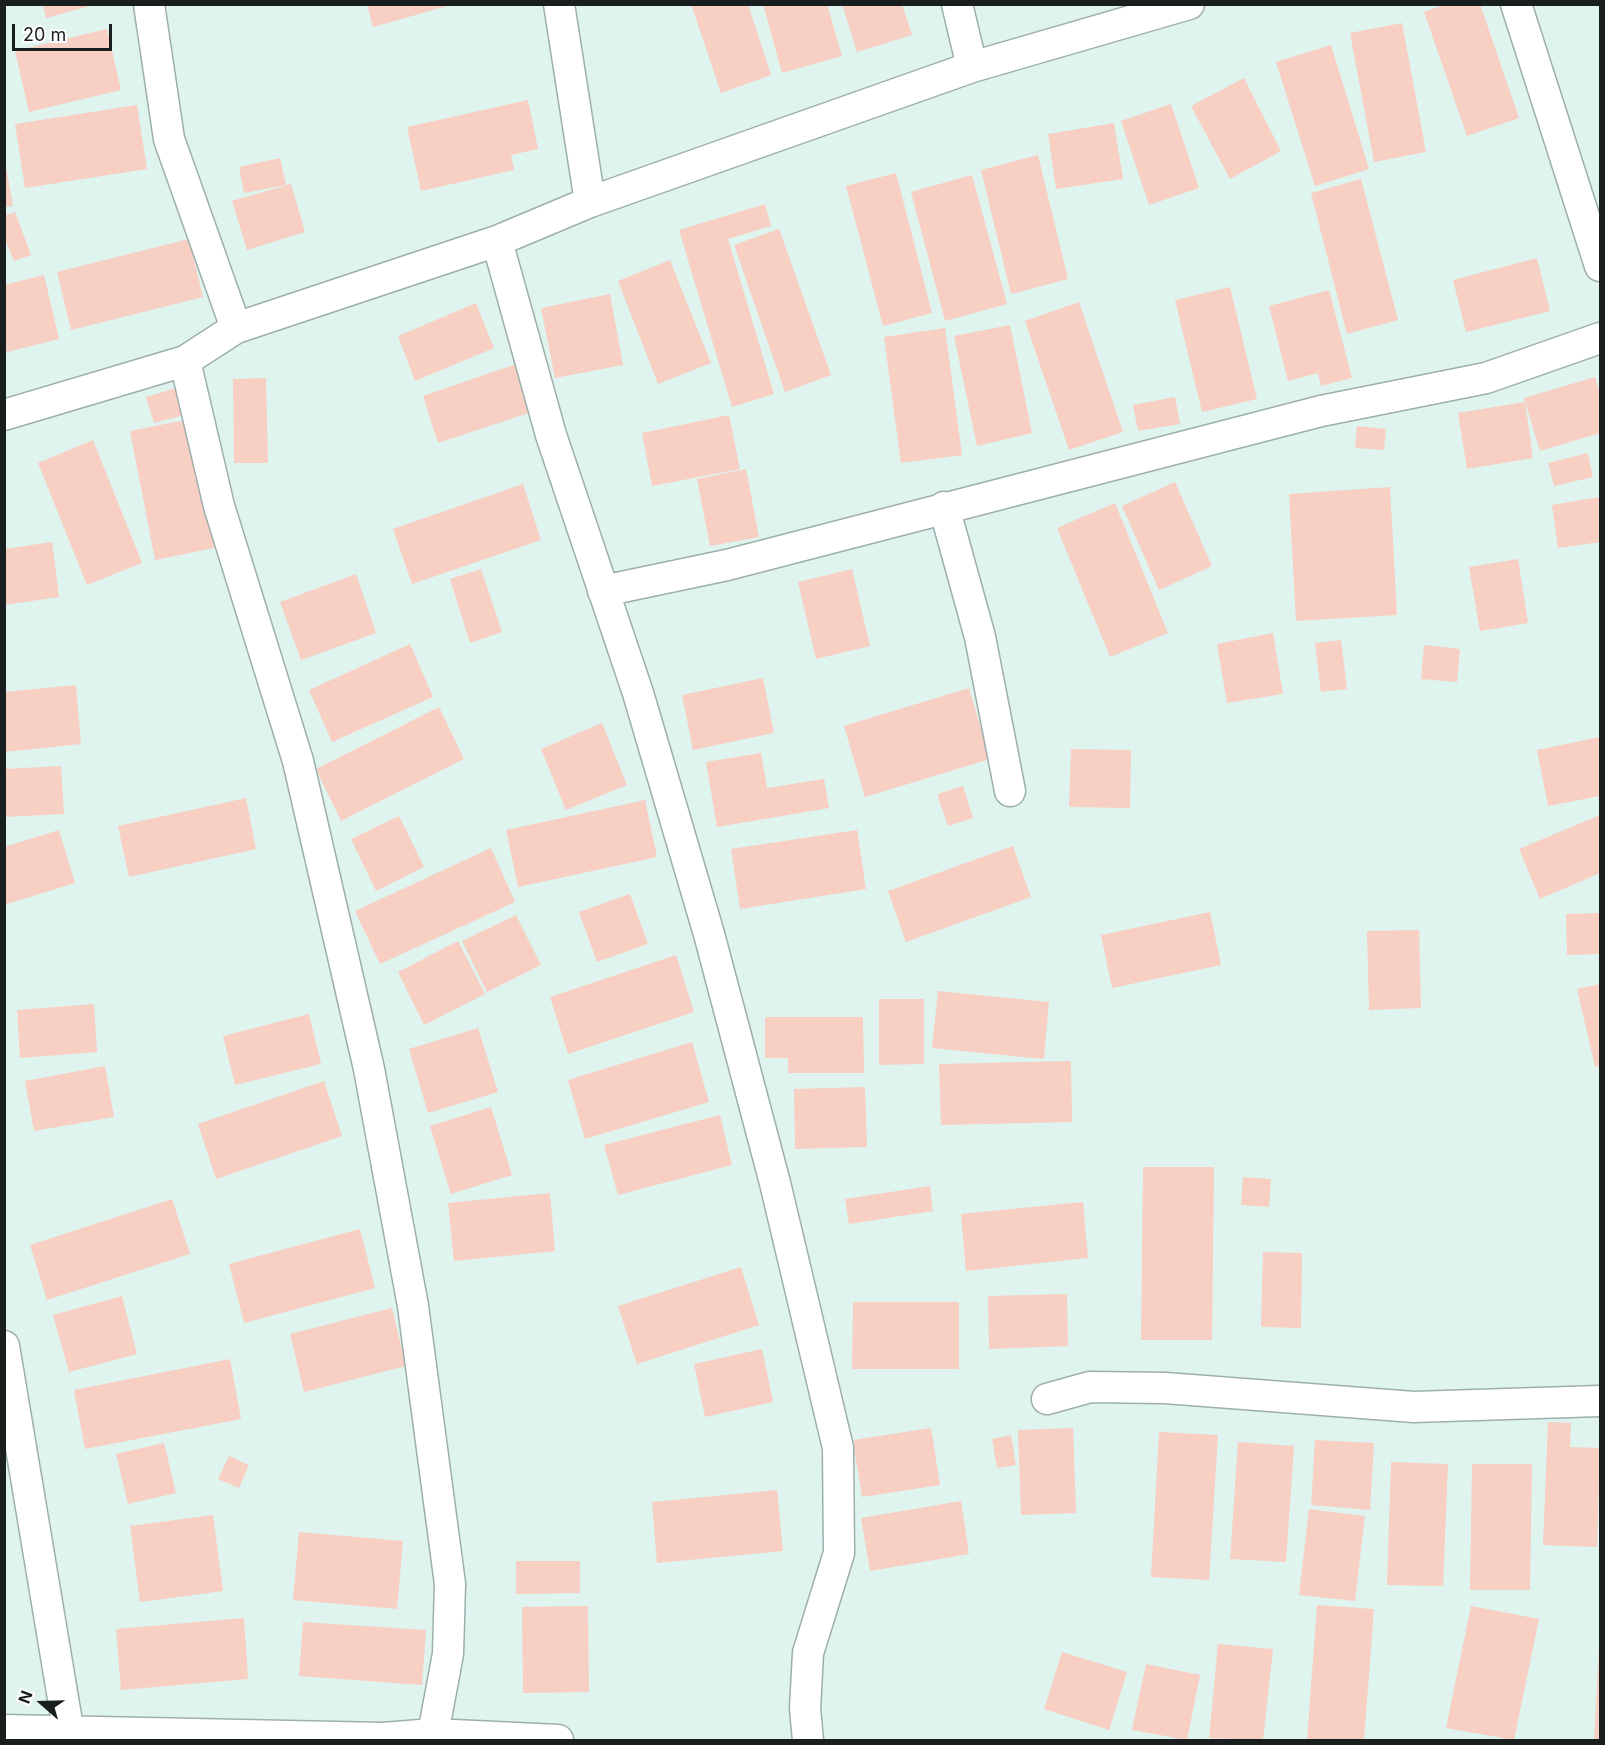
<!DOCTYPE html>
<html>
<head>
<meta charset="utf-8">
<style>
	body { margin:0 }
	#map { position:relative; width:1605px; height:1745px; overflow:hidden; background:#dff3ef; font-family:Inter,sans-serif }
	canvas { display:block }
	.frame { position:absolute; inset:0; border:6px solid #181f1e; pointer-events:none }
	.north { position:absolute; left:12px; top:1673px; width:60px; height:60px; -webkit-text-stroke:4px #fff; paint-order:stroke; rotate:290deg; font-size:16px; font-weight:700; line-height:24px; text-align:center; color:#181f1e }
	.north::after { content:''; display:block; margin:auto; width:21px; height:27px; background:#181f1e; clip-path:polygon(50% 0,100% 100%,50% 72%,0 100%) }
	.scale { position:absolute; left:12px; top:24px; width:100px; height:27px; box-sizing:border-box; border:3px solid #181f1e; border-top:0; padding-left:8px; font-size:18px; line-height:21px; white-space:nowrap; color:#181f1e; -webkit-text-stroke:4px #fff; paint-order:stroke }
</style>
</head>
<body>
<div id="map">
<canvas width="1605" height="1745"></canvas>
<div class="frame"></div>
<div class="north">N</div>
<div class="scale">20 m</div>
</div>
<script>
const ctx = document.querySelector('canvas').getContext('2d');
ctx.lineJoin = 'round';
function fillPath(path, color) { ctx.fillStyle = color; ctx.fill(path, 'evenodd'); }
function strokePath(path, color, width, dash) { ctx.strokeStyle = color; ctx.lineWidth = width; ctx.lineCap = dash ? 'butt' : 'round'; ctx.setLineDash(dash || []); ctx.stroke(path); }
const building = new Path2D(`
	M43,4H94V5L46,18Z
	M367,4H451V5L373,27Z
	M691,4H748L771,75L721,93Z
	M763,4H827L842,56L782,73Z
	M842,4H902L912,35L857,52Z
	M1446,4H1480L1519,118L1467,136L1424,12Z
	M1402,23L1426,152L1374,162L1350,33Z
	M107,29L121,90L29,112L15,51Z
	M1331,45L1369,169L1315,186L1276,62Z
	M1244,78L1281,151L1230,179L1191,106Z
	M528,100L538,149L511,155L514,170L421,191L407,127Z
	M1171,104L1199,188L1149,205L1121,121Z
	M137,105L147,169L25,188L15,124Z
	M1114,123L1123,179L1056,189L1048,134Z
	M4,155L13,206L4,207Z
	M1038,155L1068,279L1011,294L981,170Z
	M280,158L286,185L244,193L239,167Z
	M896,173L932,313L883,326L846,186Z
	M972,175L1007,304L945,321L911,192Z
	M1361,179L1398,320L1347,334L1311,193Z
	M291,184L305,232L247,250L232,201Z
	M765,204L771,226L728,239L774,394L732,407L679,230Z
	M15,212L31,255L14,261L4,237V216Z
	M779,229L831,375L785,392L734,245Z
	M189,239L203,297L71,330L57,272Z
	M1537,258L1550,311L1466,332L1453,280Z
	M670,260L711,363L658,384L618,281Z
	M44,275L59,339L7,352L4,340V285Z
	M1230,287L1257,399L1202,412L1175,300Z
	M1329,290L1352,378L1321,386L1318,373L1288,381L1269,306Z
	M610,294L623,365L555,378L541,308Z
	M1079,302L1123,432L1069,450L1025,321Z
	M476,303L494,348L415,381L398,336Z
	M1010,325L1032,433L977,446L954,336Z
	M945,328L962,455L901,463L884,337Z
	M516,364L532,412L438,443L423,396Z
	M1595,377L1600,394V433L1540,451L1524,398Z
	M266,378L268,463H234L233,379Z
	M176,388L184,415L154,423L146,397Z
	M1175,397L1180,424L1138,431L1133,405Z
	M1525,402L1533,458L1467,469L1458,413Z
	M729,415L740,469L652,486L642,433Z
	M190,419L214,548L155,560L130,431Z
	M1357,426L1386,429L1384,450L1355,448Z
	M93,440L142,563L87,585L38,463Z
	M1588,453L1593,477L1554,486L1548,463Z
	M746,469L759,537L710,546L697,479Z
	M1175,482L1212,566L1159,590L1122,506Z
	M523,484L541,540L412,584L393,529Z
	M1390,487L1397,615L1296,621L1289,494Z
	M1600,497V542L1558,548L1552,505Z
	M1115,503L1168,633L1110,657L1057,528Z
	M52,542L59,597L4,605V549Z
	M1518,559L1528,623L1480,631L1469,567Z
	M481,569L502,632L470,643L450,579Z
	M852,569L870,646L816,659L798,582Z
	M356,574L376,633L301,660L280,602Z
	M1273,633L1283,694L1227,703L1217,644Z
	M1341,640L1347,689L1321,692L1315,643Z
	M410,644L433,697L332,742L309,690Z
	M1424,645L1460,649L1457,682L1421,679Z
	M763,678L774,733L693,750L682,695Z
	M76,685L81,744L4,752V692Z
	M969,688L990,759L865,797L844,726Z
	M439,707L464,759L341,821L316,769Z
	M602,723L627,785L566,810L541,749Z
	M1600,737V796L1548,806L1537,750Z
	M1071,749L1131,750L1130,808L1069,807Z
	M761,753L767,788L824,779L829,808L717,827L706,762Z
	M61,766L64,814L4,817V769Z
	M963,786L973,818L948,826L937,794Z
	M246,798L256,849L129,877L118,826Z
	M645,800L657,857L518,887L506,830Z
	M1600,815V873L1540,899L1519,849Z
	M399,816L424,867L376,891L351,839Z
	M59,830L75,883L4,905V847Z
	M857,830L866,889L740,909L731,849Z
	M1013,846L1031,897L906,942L888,891Z
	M491,848L515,902L380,964L355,911Z
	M630,894L648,944L597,962L579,912Z
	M1210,912L1221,965L1112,988L1101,935Z
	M1600,913V954L1567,955L1566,914Z
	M516,915L541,965L487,992L462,941Z
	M1419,930L1421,1008L1369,1010L1367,931Z
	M458,941L485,994L424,1025L398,972Z
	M676,955L694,1012L568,1054L550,997Z
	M1600,984V1066L1595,1067L1577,989Z
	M938,991L1049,1002L1044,1059L932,1048Z
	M879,999H924V1064L879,1065Z
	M94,1004L97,1052L20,1058L17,1010Z
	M309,1014L321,1064L235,1085L223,1036Z
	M765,1017H863L864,1073H788V1058H765Z
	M478,1028L498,1092L428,1113L409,1049Z
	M692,1042L709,1102L585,1139L568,1080Z
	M1071,1061L1072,1122L941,1125L939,1064Z
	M105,1066L114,1117L34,1131L25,1081Z
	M324,1081L342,1136L216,1179L198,1124Z
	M865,1087L867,1147L795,1149L794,1089Z
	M491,1107L512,1175L451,1194L430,1126Z
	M720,1115L732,1165L618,1195L604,1145Z
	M1143,1167H1214L1212,1340H1141Z
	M1243,1177L1271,1179L1269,1207L1241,1205Z
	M930,1186L933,1211L849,1224L845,1199Z
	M550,1193L555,1251L454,1261L448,1203Z
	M172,1199L190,1254L47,1300L30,1245Z
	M1083,1202L1088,1258L966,1271L961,1214Z
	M360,1229L375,1288L244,1323L229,1264Z
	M1263,1252L1302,1253L1301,1328L1261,1327Z
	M741,1267L759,1325L637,1364L618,1306Z
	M1067,1294L1068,1346L989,1349L988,1296Z
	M122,1296L137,1354L69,1372L53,1315Z
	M853,1302H959V1369H852Z
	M392,1308L406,1366L304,1392L290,1334Z
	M762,1349L773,1402L705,1417L694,1364Z
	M230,1359L241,1419L85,1449L74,1390Z
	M1548,1422L1571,1423L1570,1447L1600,1448L1597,1547L1543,1545Z
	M931,1428L940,1485L862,1497L853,1440Z
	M1073,1428L1076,1513L1021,1515L1018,1430Z
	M1159,1432L1218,1435L1209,1580L1151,1577Z
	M1011,1435L1016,1465L997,1468L992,1439Z
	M1315,1440L1374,1443L1370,1510L1311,1505Z
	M1238,1442L1294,1446L1286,1562L1230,1559Z
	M164,1443L176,1493L128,1504L116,1454Z
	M229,1456L249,1465L239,1488L218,1479Z
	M1391,1462L1448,1464L1443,1586L1387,1585Z
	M1472,1464H1532L1530,1590H1470Z
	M777,1490L783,1551L657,1563L652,1502Z
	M961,1501L969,1554L870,1571L861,1518Z
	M1309,1509L1365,1516L1355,1601L1299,1595Z
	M213,1515L223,1591L140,1602L130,1526Z
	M299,1532L403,1541L397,1609L293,1600Z
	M516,1561H580V1593L516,1594Z
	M1317,1605L1374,1609L1364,1740H1307Z
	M588,1606L589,1692L523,1693L522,1607Z
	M1471,1606L1539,1619L1514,1740L1446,1728Z
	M244,1618L248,1679L121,1690L116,1629Z
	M303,1622L426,1630L422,1685L299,1676Z
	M1218,1644L1273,1649L1263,1740L1209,1738Z
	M1599,1647L1600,1740H1594Z
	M1062,1652L1127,1672L1109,1730L1044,1709Z
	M1146,1664L1200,1675L1187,1740L1132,1730Z`);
const street = new Path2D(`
	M149,4L169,139L236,328
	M559,4L590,202
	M957,4L972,67
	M1516,4L1600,266
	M497,241L551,435L638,693L709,934L775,1183L838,1448L839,1553L808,1653L805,1709L808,1740
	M185,361L219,506L298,761L369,1069L413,1306L450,1584L448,1654L433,1734
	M4,415L185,361L236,328L497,241L590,202L972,67L1189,4
	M944,507L980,637L1010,791
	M603,591L727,565L1321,411L1486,378L1600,338
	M4,1346L70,1740
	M1047,1399L1090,1387L1165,1388L1414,1407L1600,1401
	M4,1730L383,1738L433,1734L558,1740`);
fillPath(building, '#f8cfc3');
strokePath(street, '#9dafad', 33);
strokePath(street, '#fff', 30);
</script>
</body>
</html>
